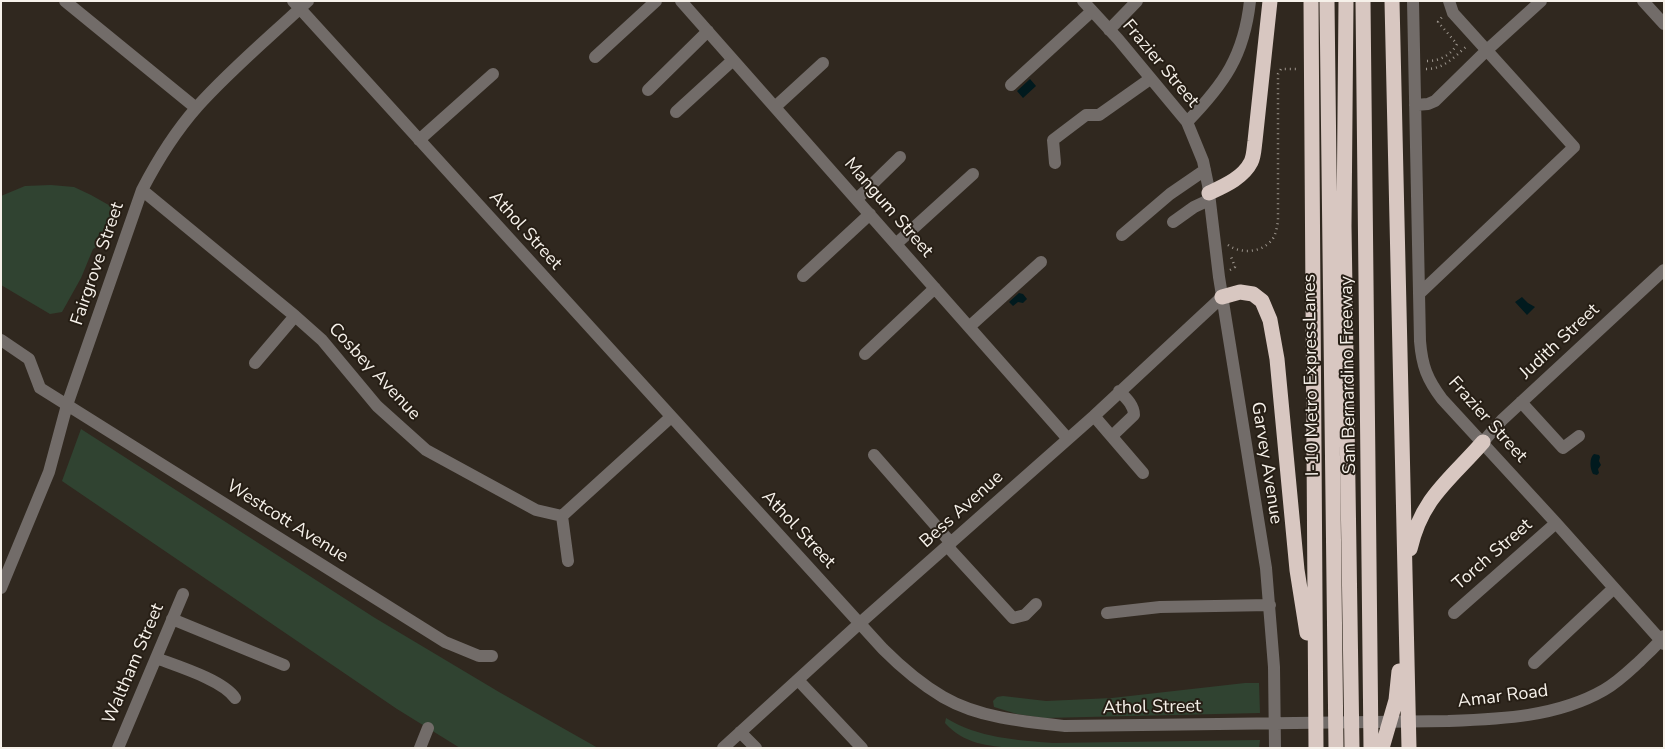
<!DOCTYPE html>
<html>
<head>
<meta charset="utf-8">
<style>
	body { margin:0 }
	#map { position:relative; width:1665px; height:749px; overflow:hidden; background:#30281f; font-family:"Nunito Sans",sans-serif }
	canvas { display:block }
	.frame { position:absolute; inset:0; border:2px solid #f6f1ea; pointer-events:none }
</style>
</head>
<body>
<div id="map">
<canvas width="1665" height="749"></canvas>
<div class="frame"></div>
</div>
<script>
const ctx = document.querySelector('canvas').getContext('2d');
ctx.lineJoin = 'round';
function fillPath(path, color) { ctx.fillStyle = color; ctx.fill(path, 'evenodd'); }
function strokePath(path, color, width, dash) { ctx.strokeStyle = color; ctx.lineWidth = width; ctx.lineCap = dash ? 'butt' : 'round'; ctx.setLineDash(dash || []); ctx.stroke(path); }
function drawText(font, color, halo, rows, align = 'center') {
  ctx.font = font + ' "Nunito Sans",sans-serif'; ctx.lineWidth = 4; ctx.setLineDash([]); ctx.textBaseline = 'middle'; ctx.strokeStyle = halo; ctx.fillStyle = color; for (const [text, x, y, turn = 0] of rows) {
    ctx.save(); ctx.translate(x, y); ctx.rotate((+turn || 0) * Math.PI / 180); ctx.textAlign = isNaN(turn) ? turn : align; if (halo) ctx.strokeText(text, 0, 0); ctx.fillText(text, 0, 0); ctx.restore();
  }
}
const green = new Path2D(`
	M51,185L74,187L91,195L114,208L100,245L93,249L81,278L62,312L50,314L1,285V196L25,186Z
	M81,429L375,618L499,692L598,748H460L397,709L62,481Z
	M1245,683H1259L1260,713L1044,718L1017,714L994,707L993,701L997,697L1003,696L1046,701L1112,698Z
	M946,718C978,738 1017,740 1053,743L1260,740L1259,748H1014C987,746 964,744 945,723Z`);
const water = new Path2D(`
	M1030,79L1036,86L1023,98L1017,91Z
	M1019,293L1023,294L1027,299L1023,303L1018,302L1013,306L1009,302Z
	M1522,297L1528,303L1535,307L1527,315L1515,302Z
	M1594,454L1599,455L1600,457L1599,461L1601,465L1598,469L1599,473L1597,475L1593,474C1590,469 1589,458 1594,454Z`);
const path = new Path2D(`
	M1427,61C1440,61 1451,55 1457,44L1438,22L1442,17
	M1426,69C1444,69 1454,57 1467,46L1466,45
	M1228,245C1241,254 1261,253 1272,240C1276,234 1277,227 1278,221V74L1281,69H1298
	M1230,270L1235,267L1230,254`);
const minor = new Path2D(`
	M65,1L196,108
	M293,1L883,649C901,667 921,684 943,697C979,718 1025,722 1065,726L1448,721C1501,719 1557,717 1604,690C1618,682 1629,671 1640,661C1648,653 1657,645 1664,636
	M681,1L1068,439
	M1083,1L1118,39L1187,122L1203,161L1208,185L1219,277L1266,568L1274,667L1275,748
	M1413,1L1420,341C1422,366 1427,379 1442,399L1556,523L1664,644
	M1643,1L1664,24
	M1109,30L1137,1
	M595,57L656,1
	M1011,85L1092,11
	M648,90L708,31
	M1415,105L1428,104L1435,101L1487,50L1541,1
	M775,107L823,63
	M676,112L733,60
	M1187,122C1224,84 1244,56 1250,1
	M419,140L493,74
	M1055,163L1053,140L1086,115H1099L1150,79
	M142,190L295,316L322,340L377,406L426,450L536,510L562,516L568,561
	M857,199L900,157
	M1173,222L1194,207L1209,200
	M1122,235L1170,194L1205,170
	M896,244L973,174
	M803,276L870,214
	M1419,294L1574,147L1453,13L1449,1
	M969,327L1041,262
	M1,340L29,359L40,388L445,642L479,656H492
	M865,354L935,288
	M255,363L295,316
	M1521,402L1563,448L1579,436
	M1094,416L1143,473
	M1112,436L1134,415C1134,405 1126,398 1119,391
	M1483,442L1502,420L1664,270
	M874,455L951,543
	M562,516L671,417
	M947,546L1013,618L1025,615L1036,604
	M1,588L49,472L67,405L142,190C157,161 175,132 197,107C231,69 271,36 308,1
	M1107,613L1160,607L1270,605
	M1454,613L1556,523
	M172,619L284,665
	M156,658C177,666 223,680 235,698
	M1534,663L1614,588
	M798,680L862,748
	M740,732L756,748
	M118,748L183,594
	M420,748L428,728
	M723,748L860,623L1094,416L1222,297`);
const highway = new Path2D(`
	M1311,1L1316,748
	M1327,1L1336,748
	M1346,1L1344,226L1352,748
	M1363,1L1371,748
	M1392,1L1409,748
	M1209,193C1224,186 1243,178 1251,162C1254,156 1254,148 1255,141L1270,1
	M1222,297L1240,292L1253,294L1262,301L1270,320L1277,359L1297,570L1307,633
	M1410,549C1422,497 1450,480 1483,442
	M1382,748L1396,700L1399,671`);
const streetNames = [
	["Frazier Street",1160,64,50],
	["Mangum Street",888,208,49],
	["Athol Street",525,231,48],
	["Fairgrove Street",98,264,-71],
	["Judith Street",1560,342,-43],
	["Cosbey Avenue",374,372,47],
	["I-10 Metro ExpressLanes",1312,375,-91],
	["San Bernardino Freeway",1349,375,-91],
	["Frazier Street",1487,420,48],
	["Garvey Avenue",1266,463,81],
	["Bess Avenue",962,510,-42],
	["Westcott Avenue",287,522,32],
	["Athol Street",798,530,47],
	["Torch Street",1493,555,-41],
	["Waltham Street",134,664,-67],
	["Amar Road",1503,697,-7],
	["Athol Street",1152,708,-1]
];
fillPath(green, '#304331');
fillPath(water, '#011a1e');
strokePath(path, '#9c958d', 2.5, [1, 4]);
strokePath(minor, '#726c69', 12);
strokePath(highway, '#d8c7c1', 15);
drawText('18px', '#f6f1ea', '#261e15', streetNames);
</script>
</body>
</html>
